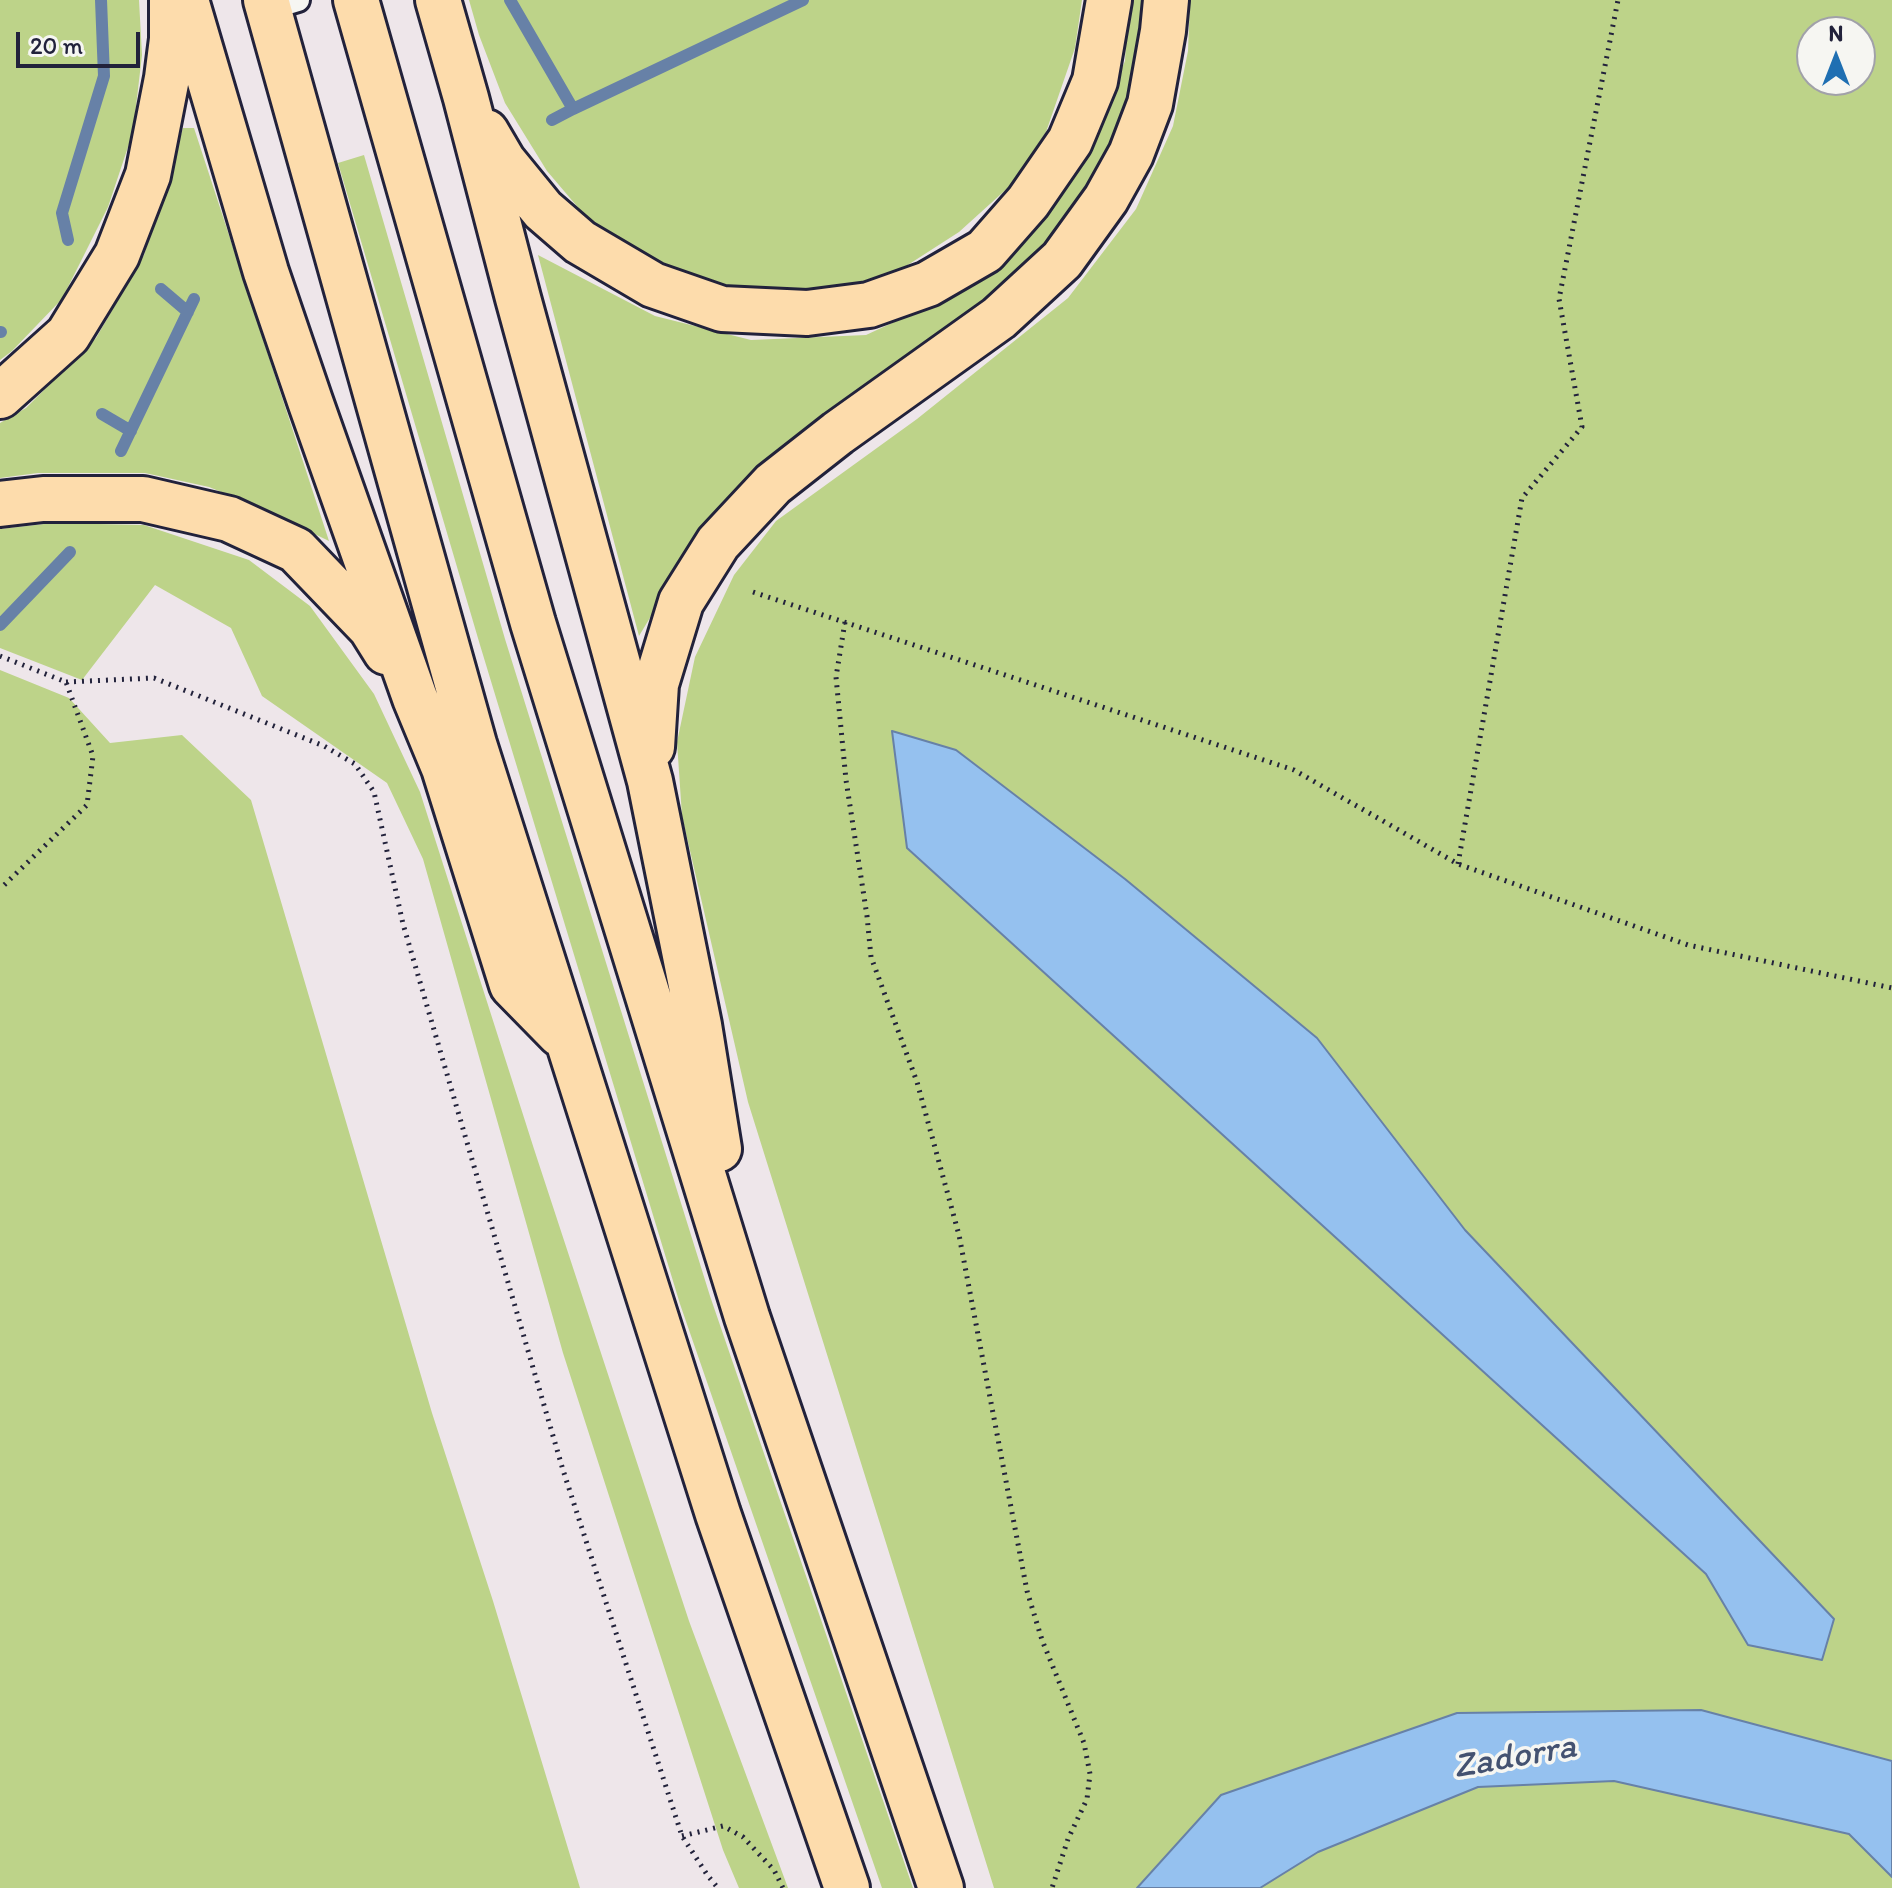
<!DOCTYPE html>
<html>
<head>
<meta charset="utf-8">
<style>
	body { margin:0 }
	#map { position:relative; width:1892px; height:1888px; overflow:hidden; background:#eee6ea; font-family:Itim,sans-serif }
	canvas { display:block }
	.north { position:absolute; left:1796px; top:16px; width:80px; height:80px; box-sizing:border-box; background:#f6f6f2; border:2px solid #a1a1a9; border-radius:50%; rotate:0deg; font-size:22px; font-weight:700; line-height:32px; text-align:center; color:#22223b }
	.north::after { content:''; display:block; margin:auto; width:28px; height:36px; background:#1f6fb2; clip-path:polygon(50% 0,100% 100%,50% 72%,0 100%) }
	.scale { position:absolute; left:16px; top:32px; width:124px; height:36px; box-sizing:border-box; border:4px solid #22223b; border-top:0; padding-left:10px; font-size:24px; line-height:28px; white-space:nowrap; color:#22223b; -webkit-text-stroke:6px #f6f6f2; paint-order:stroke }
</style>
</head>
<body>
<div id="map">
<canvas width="1892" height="1888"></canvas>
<div class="north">N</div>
<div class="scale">20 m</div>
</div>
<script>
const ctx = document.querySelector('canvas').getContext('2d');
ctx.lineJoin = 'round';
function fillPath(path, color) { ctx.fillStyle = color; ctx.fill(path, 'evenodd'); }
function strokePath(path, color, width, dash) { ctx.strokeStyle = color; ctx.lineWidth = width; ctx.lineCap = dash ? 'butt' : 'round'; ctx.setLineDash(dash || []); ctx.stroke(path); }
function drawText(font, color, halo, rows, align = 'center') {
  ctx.font = font + ' Itim,sans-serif'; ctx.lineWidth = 7; ctx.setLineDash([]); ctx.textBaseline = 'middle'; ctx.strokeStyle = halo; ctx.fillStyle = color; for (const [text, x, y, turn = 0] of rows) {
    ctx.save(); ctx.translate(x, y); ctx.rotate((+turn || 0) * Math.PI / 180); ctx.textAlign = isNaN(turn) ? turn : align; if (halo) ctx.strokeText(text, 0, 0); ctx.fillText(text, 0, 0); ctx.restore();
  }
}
const green = new Path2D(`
	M0,0H139L142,55L133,132L108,207L62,299L12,351L0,360Z
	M469,0H1082L1075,48L1046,132L1011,185L959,232L886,279L797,299L717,289L646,259L587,218L547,171L505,103L479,35Z
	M1128,0H1150L1118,150L1069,229L1018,279L892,373L786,445L705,526L639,636L538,255L655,316L751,340L866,335L968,288L1034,231L1083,160L1125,61Z
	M1190,0H1892V1888H994L748,1102L682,816L677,742L695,657L734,575L776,521L917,419L1068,298L1136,209L1173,126L1188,51ZM1812,32H1860V80H1812Z
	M183,128H194L329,541L263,509L209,487L145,473H38L0,478V423L26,408L96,338L144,255Z
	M364,155L505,639L710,1296L913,1888H882L680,1304L480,645L338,163Z
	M53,523L144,525L249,560L310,606L374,694L420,792L534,1149L689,1621L788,1888H739L723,1850L563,1353L423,859L387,783L262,696L231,628L155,585L82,680L0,648V529Z
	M0,670L69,698L110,743L182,735L251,800L432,1413L493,1601L580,1888H0Z`);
const water = new Path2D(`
	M892,731L956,750L1125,879L1317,1038L1465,1230L1834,1619L1822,1660L1748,1645L1706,1574L907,848Z
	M1701,1710L1892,1761V1877L1849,1834L1614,1781L1478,1787L1318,1852L1260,1888H1137L1221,1795L1457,1713Z`);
const stream = new Path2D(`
	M510,0L573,109L552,120
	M573,109L803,0
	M68,240L62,213L104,76L101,0
	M161,289L188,312
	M0,332H1
	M102,414L131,431
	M121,451L194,299
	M0,625L70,552`);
const path = new Path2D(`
	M753,592L1294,770L1458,864L1688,945L1892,988
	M845,622L836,677L846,780L867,916L871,957L917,1082L959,1235L1027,1591L1042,1640L1084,1743L1090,1774L1087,1799L1068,1839L1052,1888
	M0,656L66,682L93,756L87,805L0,889
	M66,682L154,678L324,746L355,764L374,792L403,924L563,1470L682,1836L708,1876L718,1888
	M1458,864L1522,498L1582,427L1559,299L1618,0
	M682,1836L723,1826L743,1837L774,1870L783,1888`);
const lane = new Path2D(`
	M268,9L298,0`);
const highway = new Path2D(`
	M186,0L266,272L310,401L415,698L444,768L512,985L560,1034
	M266,0L474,744L718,1514L847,1888
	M356,0L533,623L747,1317L941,1888
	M438,0L466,98L518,298L650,781L699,1025L719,1149
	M486,132L503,161L543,210L580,242L653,285L722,309L807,313L869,305L928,284L985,251L1028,202L1070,141L1095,81L1109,0
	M0,396L68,335L117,255L148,175L167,78L172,39V0
	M0,504L43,499H143L229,519L296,550L371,628L386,652
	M652,747L656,684L681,602L718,543L773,484L838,433L999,318L1062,260L1106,199L1131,154L1150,104L1163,31L1166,0`);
const waterNames = [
	["Zadorra",1515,1758,-10]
];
fillPath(green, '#bdd389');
fillPath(water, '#95c1ef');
strokePath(water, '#6781a7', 2);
strokePath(stream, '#6781a7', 12);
strokePath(lane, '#22223b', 28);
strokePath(highway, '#22223b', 50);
strokePath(path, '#22223b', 5, [2, 6]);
strokePath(lane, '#f6f6f2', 22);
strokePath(highway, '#fddcac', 44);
drawText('italic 36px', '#445271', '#f6f6f2', waterNames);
</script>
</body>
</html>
